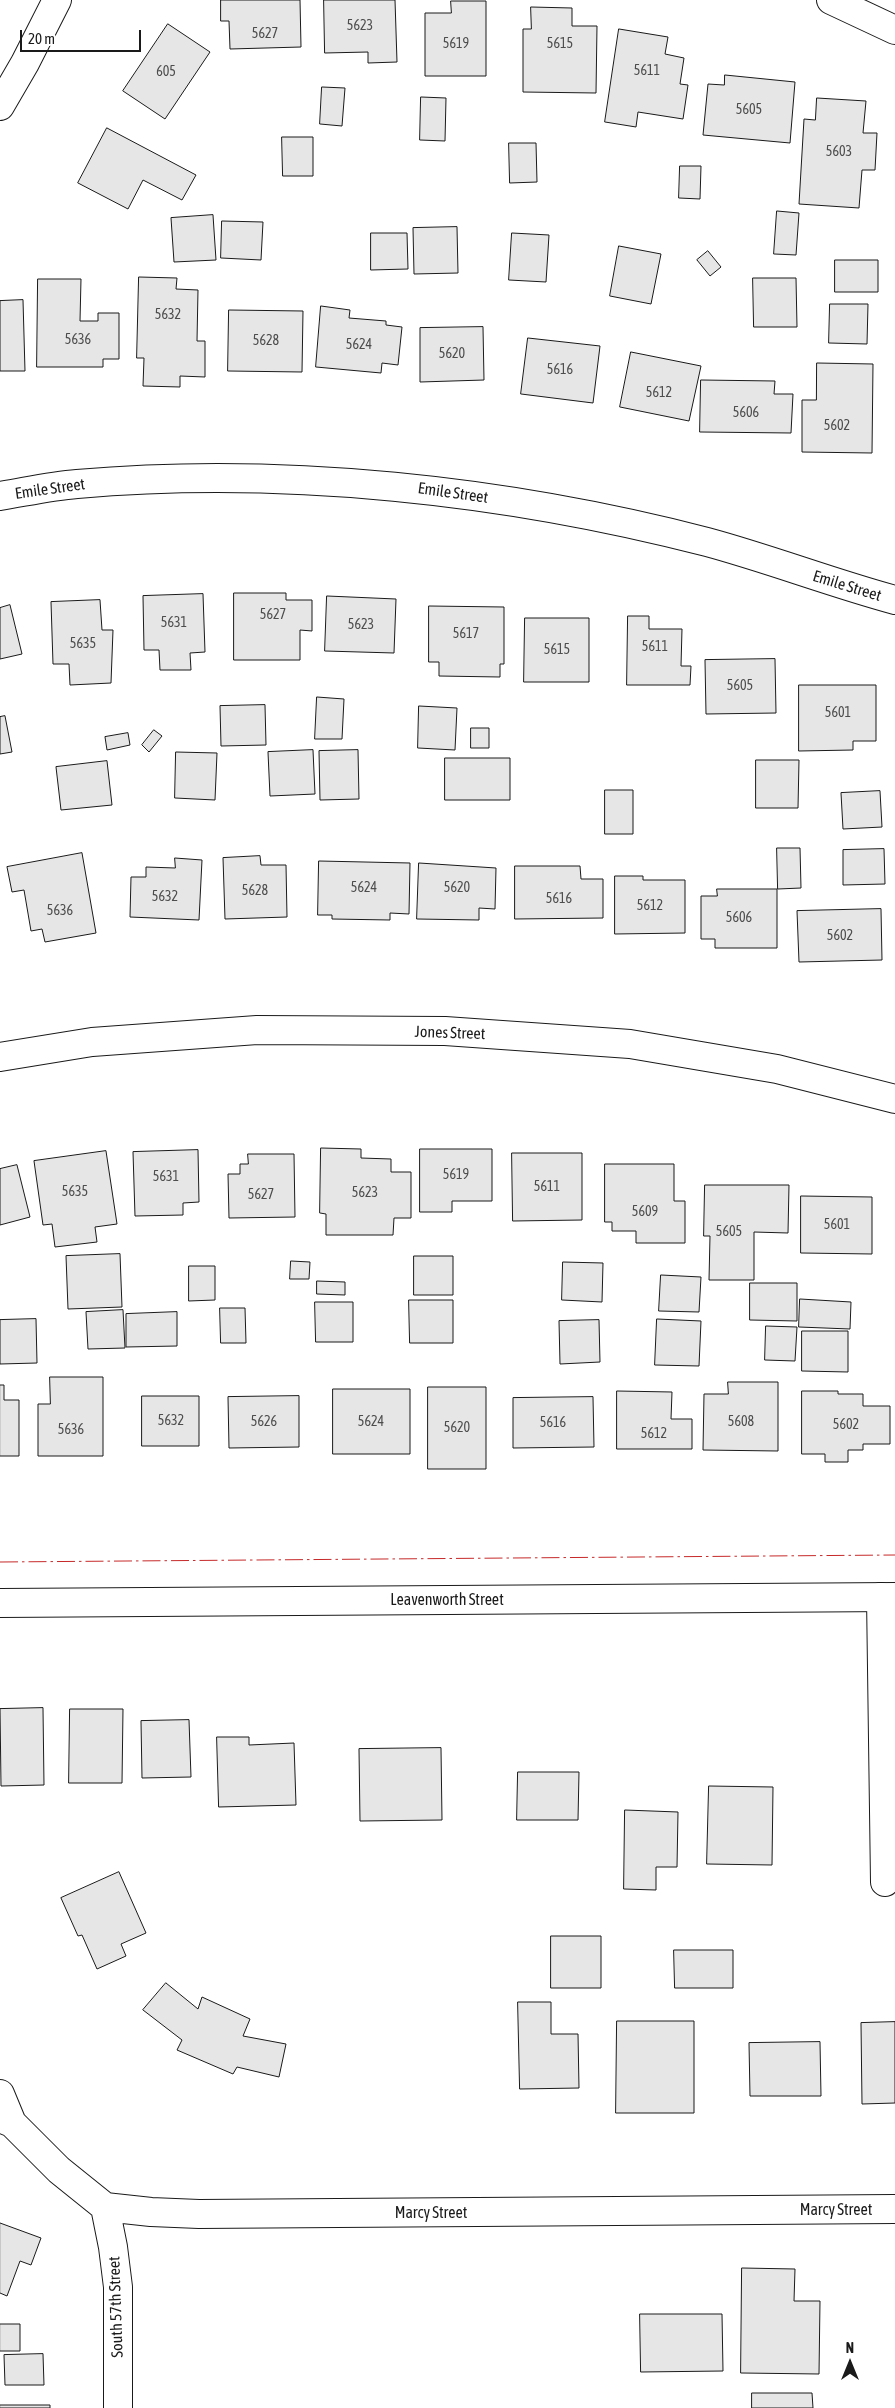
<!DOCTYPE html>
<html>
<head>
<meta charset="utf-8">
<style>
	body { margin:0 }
	#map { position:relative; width:895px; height:2408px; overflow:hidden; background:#fff; font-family:"Asap Condensed",sans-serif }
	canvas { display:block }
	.north { position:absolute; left:825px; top:2338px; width:50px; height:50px; -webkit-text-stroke:4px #fff; paint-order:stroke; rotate:0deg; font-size:14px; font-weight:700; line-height:20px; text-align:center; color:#1a1a1a }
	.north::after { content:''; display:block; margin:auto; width:18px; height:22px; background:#1a1a1a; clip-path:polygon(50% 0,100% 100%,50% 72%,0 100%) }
	.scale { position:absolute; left:20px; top:30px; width:121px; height:22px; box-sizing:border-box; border:2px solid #1a1a1a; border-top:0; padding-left:6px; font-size:15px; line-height:18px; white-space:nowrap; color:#1a1a1a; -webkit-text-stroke:4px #fff; paint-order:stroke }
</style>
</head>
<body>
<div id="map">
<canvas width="895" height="2408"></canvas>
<div class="north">N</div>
<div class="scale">20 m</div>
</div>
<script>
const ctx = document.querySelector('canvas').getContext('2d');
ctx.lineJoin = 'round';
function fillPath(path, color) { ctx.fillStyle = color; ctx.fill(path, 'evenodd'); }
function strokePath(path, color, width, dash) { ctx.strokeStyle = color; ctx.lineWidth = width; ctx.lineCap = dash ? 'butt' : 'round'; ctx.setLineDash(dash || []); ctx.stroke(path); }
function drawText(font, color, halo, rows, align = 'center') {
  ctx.font = font + ' "Asap Condensed",sans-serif'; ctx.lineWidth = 4; ctx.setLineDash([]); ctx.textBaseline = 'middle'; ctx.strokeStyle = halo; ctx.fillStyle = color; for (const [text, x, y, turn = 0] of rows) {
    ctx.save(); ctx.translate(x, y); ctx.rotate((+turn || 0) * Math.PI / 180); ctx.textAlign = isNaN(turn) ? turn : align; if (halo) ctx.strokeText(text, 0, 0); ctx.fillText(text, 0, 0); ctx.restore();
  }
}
const building = new Path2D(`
	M221,0H300L301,47L230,49L229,21H221Z
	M324,0H395L397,62L368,63V52L325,53Z
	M451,1H486V76H425V13H451Z
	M531,7L572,8V26H597L596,93L523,92V29H531Z
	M168,24L210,52L165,119L123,91Z
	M619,29L668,37L665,54L684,58L680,84L688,85L683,119L638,112L636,127L605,122Z
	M725,75L795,82L790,143L703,135L708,84L724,85Z
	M322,87L345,88L342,126L320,124Z
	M421,97L446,98L445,141L420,140Z
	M817,98L866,101L863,133H877L875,170H862L859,208L799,204L804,119L815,120Z
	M107,128L196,175L182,200L143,180L128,209L78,183Z
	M282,137H313V176H283Z
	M509,143H536L537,182L510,183Z
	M680,166H701L700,199L679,198Z
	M777,211L799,213L796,255L774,254Z
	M213,215L216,260L174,262L171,218Z
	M222,221L263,222L261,260L221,258Z
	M457,227L458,273L414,274L413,228Z
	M371,233H407L408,269L371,270Z
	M512,233L549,235L546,282L509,280Z
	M619,246L661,254L651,304L610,296Z
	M708,251L721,267L710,276L697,260Z
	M835,260H878V292H835Z
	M139,277L177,278L176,289L198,290L197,341H205V377L180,376V387L143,386L144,358H137Z
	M753,278H796L797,327H754Z
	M38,279H81L80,321H98V313H119V359H103V367H37Z
	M23,300L25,371H0V301Z
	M830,304H868L867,344L829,343Z
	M321,306L350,310L349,318L386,321V325L402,327L398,365L382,363L381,373L316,367Z
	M229,310L303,311L302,372L228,371Z
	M483,327L484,380L420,382V328Z
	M528,338L600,346L593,403L521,394Z
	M631,352L701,366L689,421L620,407Z
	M817,363L873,364L872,453L802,452V400H816Z
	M701,380L775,381L774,394H793L791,433L700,432Z
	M234,593H286V600H312V631L300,630V660H234Z
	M203,594L205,652L190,653L191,670H160L159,650H144L143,596Z
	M327,596L396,599L394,653L325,651Z
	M100,600L102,630H113L111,683L70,685L69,664H53L51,602Z
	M10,605L22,654L0,659V608Z
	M429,606L504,607V664H500V677L439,676V662H429Z
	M628,616H649V629H682L681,666H691L690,685H627Z
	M525,618H589V682H524Z
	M775,659L776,713L706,714L705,660Z
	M799,685H876V741H853V750L799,751Z
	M317,697L344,699L342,739H315Z
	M265,705L266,745L221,746L220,706Z
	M419,706L457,708L455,750L418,748Z
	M5,716L12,752L0,754V717Z
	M471,728H489V748H471Z
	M154,730L162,736L149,752L142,745Z
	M128,733L130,745L107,750L105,737Z
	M313,750L315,794L270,796L268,752Z
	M358,750L359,799L320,800L319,751Z
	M176,752L217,753L215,800L175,798Z
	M445,758H510V800H445Z
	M756,760H799L798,808H756Z
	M107,761L112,805L61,810L56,767Z
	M605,790H633V834H605Z
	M880,791L882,827L843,829L841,793Z
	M777,848H800L801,888L778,889Z
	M884,849L885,884L843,885V850Z
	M82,853L96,933L45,942L42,929L31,931L24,890L12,892L7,867Z
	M260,856L261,865H286L287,917L225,919L223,858Z
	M175,858L202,860L199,920L130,917L131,877H146V867L175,868Z
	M319,861L410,863L409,914L390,913V920L332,919V915H318Z
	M419,863L496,868L495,909L479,908V920L417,919Z
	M515,866H580L581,879H603V918L515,919Z
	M615,876H643V880H685V933L615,934Z
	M717,889H777V948H715V939H701V896H717Z
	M881,909L882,960L799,962L797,911Z
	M321,1148L361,1149V1158L391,1159V1172H411V1218H394L393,1235H326V1214L320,1213Z
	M420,1149H492V1201H452V1212H420Z
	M198,1150L199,1202L183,1203V1215L135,1216L133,1152Z
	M106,1151L117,1224L95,1227L97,1242L55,1247L52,1224L43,1225L34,1161Z
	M512,1153H582V1220L513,1221Z
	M248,1154H294L295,1217L229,1218L228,1174H240V1164H248Z
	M605,1164H674V1201H685V1243H636V1231H612V1222H605Z
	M17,1165L30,1217L0,1225V1169Z
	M705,1185H789L788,1233L754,1232V1280H709L710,1236H704Z
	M801,1196L872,1197V1254L801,1253Z
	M120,1254L122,1307L68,1309L66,1256Z
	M414,1256H453V1295H414Z
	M291,1261L310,1262L309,1279H290Z
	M563,1262L603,1263L602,1302L562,1300Z
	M189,1266H215V1300L189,1301Z
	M661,1275L701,1277L699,1312L659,1311Z
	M317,1281L345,1282V1295L317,1294Z
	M750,1283H797V1321L750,1320Z
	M800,1299L851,1302L850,1329L799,1327Z
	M409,1300H453V1343H410Z
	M315,1302H353V1342H316Z
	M220,1308H245L246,1343H221Z
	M123,1310L125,1348L88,1349L86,1312Z
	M177,1312V1346L126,1347V1314Z
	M36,1319L37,1363L0,1364V1320Z
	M657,1319L701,1321L699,1366L655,1365Z
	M599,1320L600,1362L560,1364L559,1321Z
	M766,1326L797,1327L795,1361L765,1360Z
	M802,1331H848V1372L802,1371Z
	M50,1377H103V1456H38V1404H50Z
	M728,1382H778V1451L703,1450L704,1394H728Z
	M0,1385H4V1400H19V1456H0Z
	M428,1387H486V1469H428Z
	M333,1389H410V1454H333Z
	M617,1391L672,1392L671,1419H692V1449H617Z
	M802,1391H838V1394H863V1406H890V1444H863V1450H848V1462H825V1454H802Z
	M142,1396H199V1446H142Z
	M299,1396V1447L229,1448L228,1397Z
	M593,1397L594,1447L513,1448V1398Z
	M43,1708L44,1785L1,1786L0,1709Z
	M70,1709H123L122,1783H69Z
	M189,1720L191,1777L142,1778L141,1721Z
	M217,1737H249V1745L294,1743L296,1805L219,1807Z
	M441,1748L442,1820L360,1821L359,1749Z
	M518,1772H579L578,1820H517Z
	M709,1786L773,1787L772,1865L707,1864Z
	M625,1810L678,1812L677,1867H656V1890L624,1889Z
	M119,1872L146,1933L121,1944L126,1956L97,1969L82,1935L78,1936L61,1898Z
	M551,1936H601V1988H551Z
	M674,1950H733V1988H675Z
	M166,1983L198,2009L202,1997L250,2019L243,2036L286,2044L279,2077L237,2067L233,2074L177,2050L182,2040L143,2010Z
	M518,2002H551V2034H578L579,2088L520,2089Z
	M617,2021H694V2113H616Z
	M895,2022V2103L862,2104L861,2023Z
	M820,2042L821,2096H750L749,2043Z
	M0,2223L41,2238L31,2265L20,2261L7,2296L0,2293Z
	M742,2268L795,2269L794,2301H820L819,2374L741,2373Z
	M640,2314H722L723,2371L641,2372Z
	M0,2324H20V2351H0Z
	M43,2354L44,2385H5L4,2355Z
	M752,2393H812L813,2408H752Z
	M0,2405H50V2408H0Z`);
const minor = new Path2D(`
	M831,0L895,30
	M0,106L25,63L57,0
	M0,496C25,492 51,486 77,484C284,466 506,490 707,542C770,559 832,583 895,600
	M0,1057L92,1042L257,1030L445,1031L630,1044L777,1069L895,1099
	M881,1597L885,1882
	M0,2094L12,2123
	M0,2118L12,2123L59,2170L105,2207L151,2212L199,2214L895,2209
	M105,2207L113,2247L118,2287V2408`);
const major = new Path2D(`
	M0,1603L895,1597`);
const power = new Path2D(`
	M0,1562L895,1555`);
const numberNames = [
	["5623",360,26],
	["5627",265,34],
	["5619",456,44],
	["5615",560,44],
	["5611",647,71],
	["605",166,72],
	["5605",749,110],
	["5603",839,152],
	["5632",168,315],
	["5636",78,340],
	["5628",266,341],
	["5624",359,345],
	["5620",452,354],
	["5616",560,370],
	["5612",659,393],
	["5606",746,413],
	["5602",837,426],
	["5627",273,615],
	["5631",174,623],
	["5623",361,625],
	["5617",466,634],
	["5635",83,644],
	["5611",655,647],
	["5615",557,650],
	["5605",740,686],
	["5601",838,713],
	["5624",364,888],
	["5620",457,888],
	["5628",255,891],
	["5632",165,897],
	["5616",559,899],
	["5612",650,906],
	["5636",60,911],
	["5606",739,918],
	["5602",840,936],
	["5619",456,1175],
	["5631",166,1177],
	["5611",547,1187],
	["5635",75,1192],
	["5623",365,1193],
	["5627",261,1195],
	["5609",645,1212],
	["5601",837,1225],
	["5605",729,1232],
	["5632",171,1421],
	["5626",264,1422],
	["5624",371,1422],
	["5608",741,1422],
	["5616",553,1423],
	["5602",846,1425],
	["5620",457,1428],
	["5636",71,1430],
	["5612",654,1434]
];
const streetNames = [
	["Emile Street",50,489,-8],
	["Emile Street",453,493,8],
	["Emile Street",847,586,17],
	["Jones Street",450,1033,2],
	["Leavenworth Street",447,1600],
	["Marcy Street",836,2210],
	["Marcy Street",431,2213],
	["South 57th Street",116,2307,-92]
];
fillPath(building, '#e6e6e6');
strokePath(building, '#1a1a1a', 1);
strokePath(minor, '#1a1a1a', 30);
strokePath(major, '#1a1a1a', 30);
strokePath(minor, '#fff', 28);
strokePath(major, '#fff', 28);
strokePath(power, '#c62828', 1, [18, 4, 2.5, 4]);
drawText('14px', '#4d4d4d', null, numberNames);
drawText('16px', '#1a1a1a', '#fff', streetNames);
</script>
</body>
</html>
